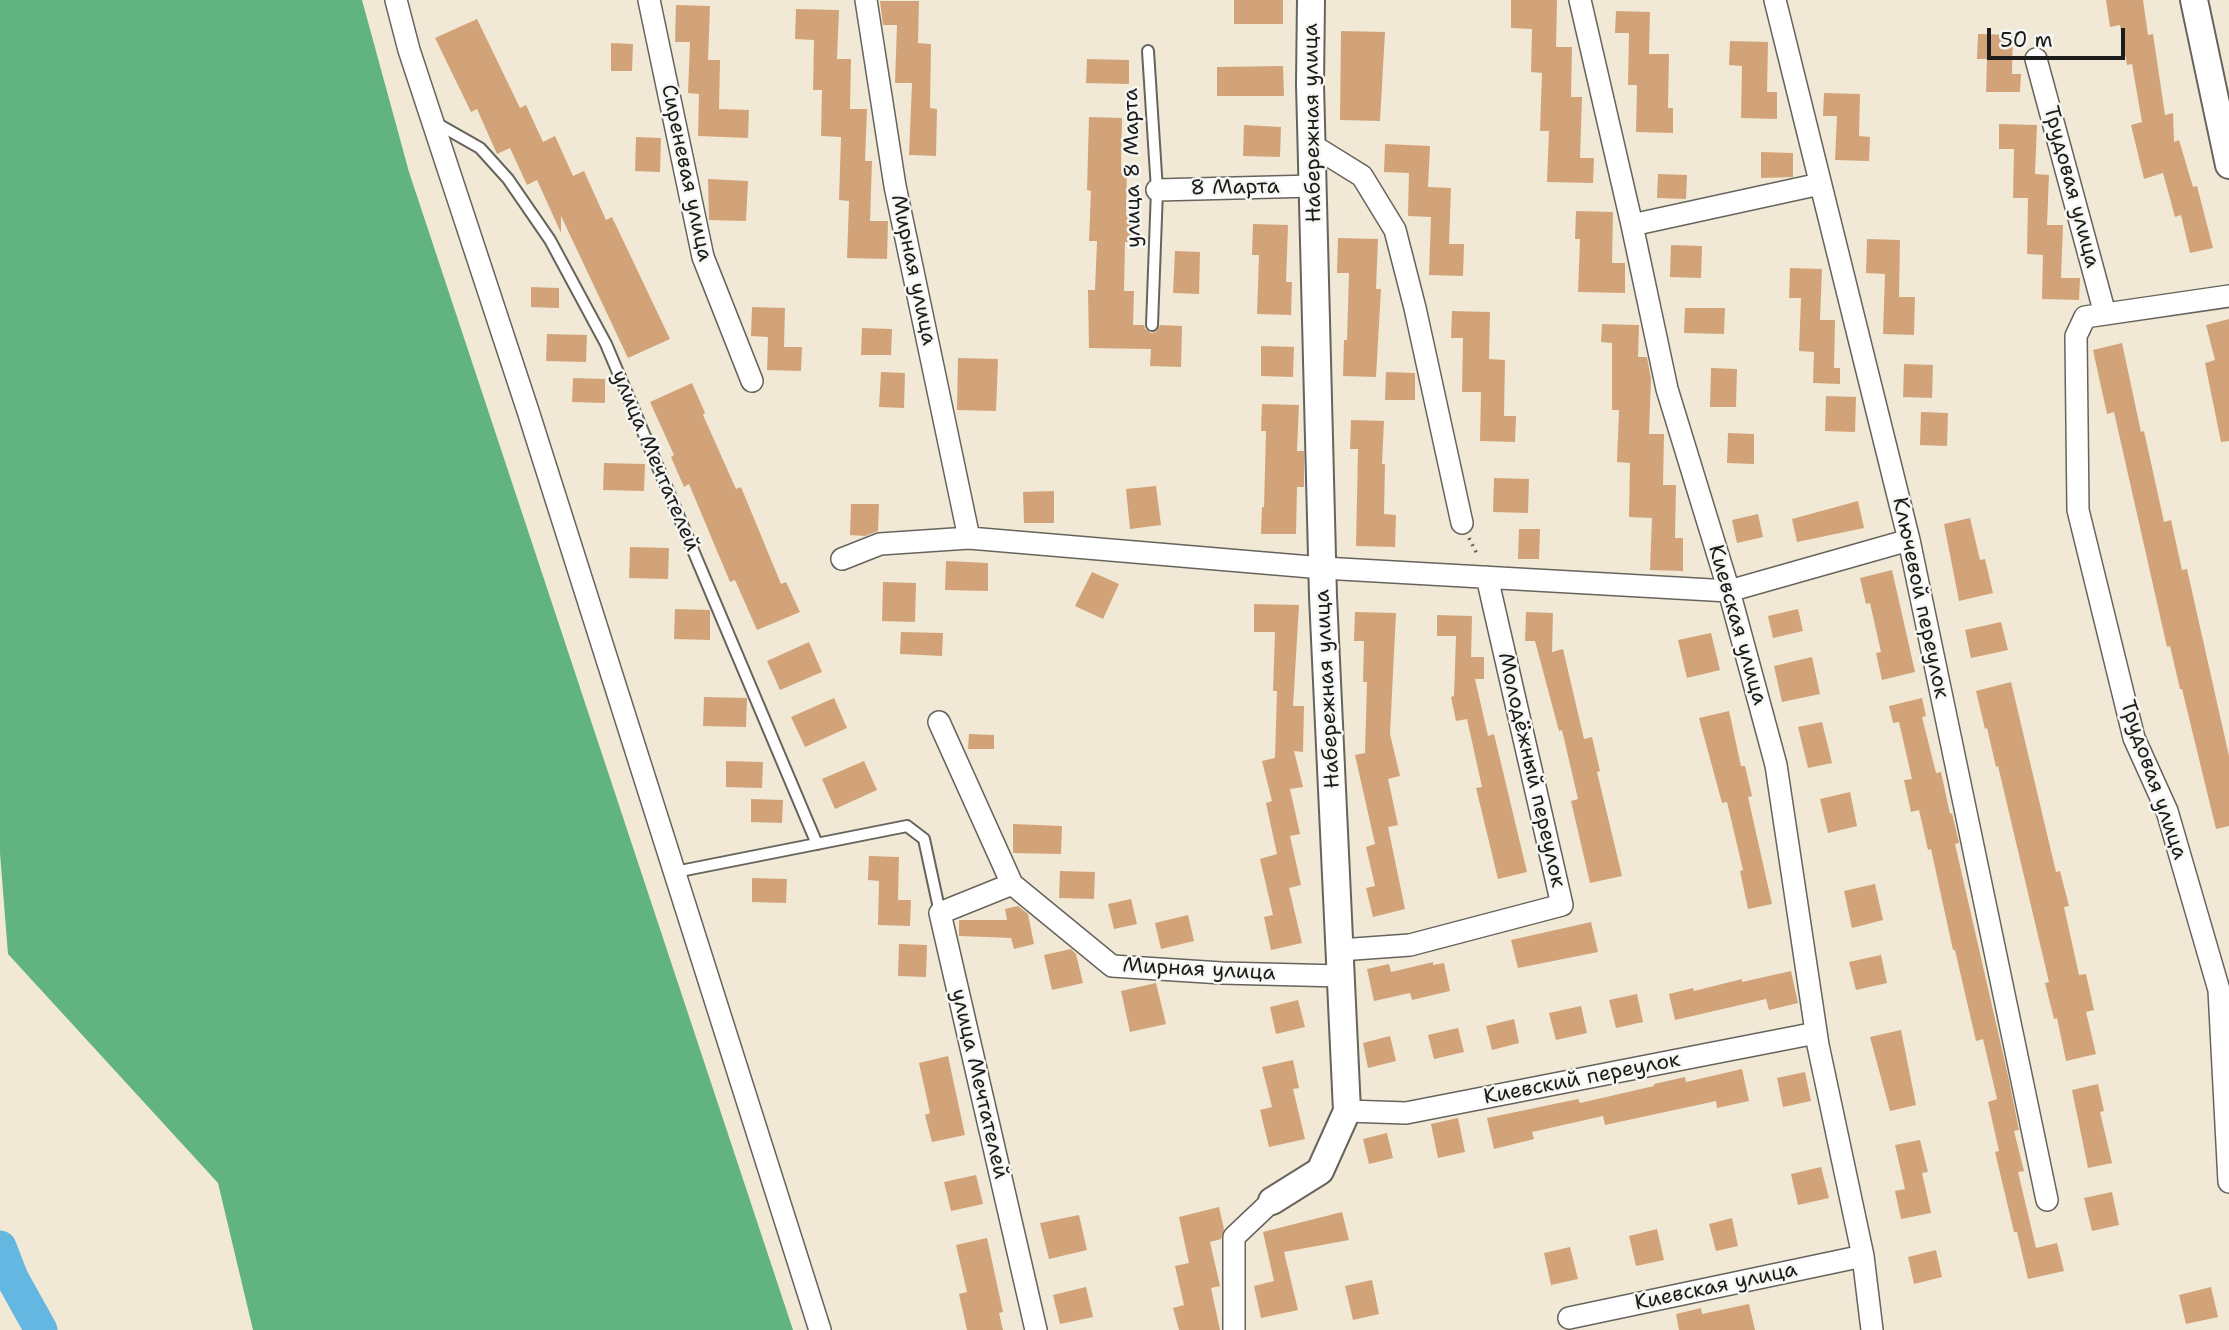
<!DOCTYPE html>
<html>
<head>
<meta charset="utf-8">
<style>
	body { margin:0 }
	#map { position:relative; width:2229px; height:1330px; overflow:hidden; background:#f1e9d5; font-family:"Shantell Sans",sans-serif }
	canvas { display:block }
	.scale { position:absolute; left:1987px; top:28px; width:138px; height:32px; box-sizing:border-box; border:4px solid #1c1c1c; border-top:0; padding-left:9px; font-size:21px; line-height:24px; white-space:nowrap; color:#1c1c1c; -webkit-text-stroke:5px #f6f6f2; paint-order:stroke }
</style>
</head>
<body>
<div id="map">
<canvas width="2229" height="1330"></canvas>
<div class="scale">50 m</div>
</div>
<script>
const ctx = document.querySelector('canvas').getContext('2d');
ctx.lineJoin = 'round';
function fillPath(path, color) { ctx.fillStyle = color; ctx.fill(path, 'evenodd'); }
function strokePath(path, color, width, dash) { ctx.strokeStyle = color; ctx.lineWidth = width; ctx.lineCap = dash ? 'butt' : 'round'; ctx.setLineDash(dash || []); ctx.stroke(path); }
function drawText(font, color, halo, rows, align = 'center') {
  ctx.font = font + ' "Shantell Sans",sans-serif'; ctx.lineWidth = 5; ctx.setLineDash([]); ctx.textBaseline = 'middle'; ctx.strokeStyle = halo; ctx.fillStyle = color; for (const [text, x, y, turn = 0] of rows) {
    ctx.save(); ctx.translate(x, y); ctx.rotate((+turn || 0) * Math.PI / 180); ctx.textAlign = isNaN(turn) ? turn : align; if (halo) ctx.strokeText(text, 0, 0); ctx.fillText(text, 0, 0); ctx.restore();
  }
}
const forest = new Path2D(`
	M0,0H362L409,172L793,1330H253L218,1183L8,954L0,853Z`);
const river = new Path2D(`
	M0,1247L12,1278L41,1330`);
const building = new Path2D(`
	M1234,0H1283V24H1234Z
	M1511,0H1557L1556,47H1572L1571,97H1582L1580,158H1594L1593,183L1547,182L1549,131H1540L1542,73L1531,72L1532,29L1511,28Z
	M2106,0H2143L2148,35L2153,34L2165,115L2173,113L2174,142L2179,140L2193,187L2197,186L2213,248L2190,253L2181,215L2175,217L2163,173L2144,179L2131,125L2142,122L2132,64L2127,65L2120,25L2110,27Z
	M880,1H919L918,43L931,44L930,108L937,109L936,156L909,155L912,83H895L897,25H883Z
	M676,5L710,6L708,60H720L719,109L749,110L748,138L698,136L699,94L688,93L690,42H675Z
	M796,9L839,10L837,59H851L850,109H867L865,161H872L870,221H888L887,259L847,258L849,201L839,200L841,137L821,136L822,90H813L814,40L795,39Z
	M1616,11L1650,12L1649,54H1669L1668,108H1673V133L1636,132L1637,85H1628L1629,33H1615Z
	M477,19L520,108L526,105L543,142L555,136L573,176L584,171L606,220L612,217L670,339L628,358L561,216V233L537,180L527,185L510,148L497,154L477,109L471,112L435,38Z
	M1341,31L1385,32L1380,121L1340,120Z
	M1978,34L2013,35L2012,74H2021L2020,92H1986L1987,59H1977Z
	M1730,41L1768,42L1767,92H1777V119L1741,118L1742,66L1729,65Z
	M611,43L633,44L632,71H611Z
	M1087,59L1129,60V84L1086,83Z
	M1283,66L1284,96H1217V67Z
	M1824,93L1860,94L1859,136L1870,137L1869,161L1835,160L1837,116H1823Z
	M1089,117L1122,118L1121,167L1127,168L1126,214H1131V242H1125L1124,291H1134L1133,325H1144L1145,329L1151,333L1156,332L1160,325L1182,326L1181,367L1150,366L1151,349L1089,348L1088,290H1095L1097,241H1089L1091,191L1087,190Z
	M1999,124L2037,125L2035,174L2049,175L2047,225H2063L2061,278H2080L2079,300L2042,299L2043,255L2027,254L2028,198H2013L2014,149H1999Z
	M1244,125L1281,127L1280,157L1243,156Z
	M636,137L661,138L660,172L635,171Z
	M1385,144L1430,146L1428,187L1451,188L1449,244H1464L1463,276L1429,275L1431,217L1408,216L1409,173L1384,172Z
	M1761,152L1793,153V177L1761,178Z
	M1658,174L1687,175L1686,199L1657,198Z
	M708,179L748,181L746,221L709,220Z
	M1576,211L1613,212L1612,263H1625V293L1578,292L1580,239H1575Z
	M1253,224L1288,225L1286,282H1292L1291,315L1257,314L1259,255H1252Z
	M1338,238L1378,239L1376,289H1381L1376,377L1343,376L1344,340H1347L1349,273H1337Z
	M1867,239L1900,240L1899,297H1915L1914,335L1883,334L1885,274L1866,273Z
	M1671,245L1702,246L1701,278L1670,277Z
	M1175,251L1200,252L1199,294L1173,293Z
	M1790,268L1822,269L1820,320H1835L1834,368H1840V384L1813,383L1814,352L1799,351L1801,298H1789Z
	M531,287L559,288V308L531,307Z
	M752,307L785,308L784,347H802L801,371L767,370L768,337L751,336Z
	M1685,308H1725L1724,334L1684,333Z
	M1452,311L1490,312L1489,359L1505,360L1504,416H1516L1515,442L1480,441L1481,392H1462L1463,338H1451Z
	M2229,319V441L2221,442L2205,363L2215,360L2206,325Z
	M1602,324L1639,325L1638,357H1647L1651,379L1649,434H1664L1663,485H1676L1675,538H1683V571L1650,570L1652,518L1629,517L1630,463L1617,462L1619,410H1612V343L1601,342Z
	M862,328L892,329L891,355H861Z
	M547,334L587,335L586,362L546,361Z
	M2122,343L2141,432L2144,431L2164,522L2171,520L2182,570L2187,569L2229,756V826L2216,829L2182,689H2180L2170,646L2167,647L2114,412L2107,414L2093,350Z
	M1261,346L1294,347L1293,377L1261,376Z
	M958,358L998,359L996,411L957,410Z
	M1904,364L1933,365L1932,398L1903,397Z
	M1711,368L1737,369L1736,407H1710Z
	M881,372L905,373L904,408L879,407Z
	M1386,372L1415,373V400H1385Z
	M573,378L605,379V403L572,402Z
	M692,383L705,413L703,415L736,489L741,487L781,584L786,582L800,612L757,630L735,580L730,582L689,484L684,487L671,457L674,455L650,402Z
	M1826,396L1856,397L1855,432L1825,431Z
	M1262,404L1299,405L1297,451H1304V487H1297L1296,534H1261L1262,507H1264L1266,431H1261Z
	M1921,412L1948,413L1947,446L1920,445Z
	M1351,420L1384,421L1382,464H1385L1384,514L1396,515L1395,547L1356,546L1358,449H1350Z
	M1728,433L1754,434V464L1727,463Z
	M604,463L645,464L644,491L603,490Z
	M1494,478L1529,479L1528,513L1493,512Z
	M1156,486L1161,525L1130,529L1126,489Z
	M1054,491V523H1024L1023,492Z
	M1858,501L1864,528L1797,542L1792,519Z
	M851,504H879L878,531L865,536L850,535Z
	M1758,514L1763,537L1737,543L1732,520Z
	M1970,518L1980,560L1985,559L1993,593L1959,601L1944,524Z
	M1519,529H1540L1539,559H1518Z
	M630,547L669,548L668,579L629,578Z
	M946,561L988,563V591L945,590Z
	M1892,570L1915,672L1882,680L1876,653L1881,652L1870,603L1866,604L1860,578Z
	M1092,572L1119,584L1103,619L1075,606Z
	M883,582L916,583L915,622L882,621Z
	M1254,604L1299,605L1293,706H1304L1303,752L1294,751L1303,787L1290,789L1300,834L1290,836L1301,885L1289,888L1302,943L1271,950L1264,917L1273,915L1260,859L1277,854L1266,803L1272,801L1262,761L1275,758L1277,691H1273L1275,632H1254Z
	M675,609L710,610V640L674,639Z
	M1798,609L1803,631L1773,638L1768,616Z
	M1355,612L1396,613L1390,734L1400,776L1388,779L1398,825L1388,827L1405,909L1373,917L1366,888L1375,886L1366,847L1375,844L1355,755L1365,753L1367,682H1363L1364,641H1354Z
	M1526,612L1553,613L1552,652L1563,649L1584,739L1592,737L1600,771L1597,772L1622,876L1590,883L1571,801L1578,799L1562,730L1559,731L1535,641H1525Z
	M1437,615L1472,616L1471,657H1484V679H1475L1488,736L1494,734L1527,872L1498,879L1476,788L1482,787L1467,719L1456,721L1451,697L1454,696L1456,636H1437Z
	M2001,622L2008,650L1971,658L1965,630Z
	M901,632L943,633L942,656L900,654Z
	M1711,633L1720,670L1687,678L1678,640Z
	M809,642L822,672L780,690L767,661Z
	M1812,657L1820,694L1782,702L1774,666Z
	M2011,682L2056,872L2060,871L2069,906L2064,907L2079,975L2086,974L2094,1010L2086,1012L2096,1054L2066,1061L2057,1018L2054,1019L2045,983L2049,982L1998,766L1996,767L1987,728L1985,729L1976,691Z
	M704,697L747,698L746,727L703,726Z
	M834,698L847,728L805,747L791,717Z
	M1922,698L1926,716L1922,717L1936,773L1941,772L1950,814L1952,813L1956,830L1959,843L1955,844L2009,1080L2019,1130L2014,1131L2024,1171L2018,1172L2036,1248L2057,1243L2064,1271L2028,1279L2017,1232H2014L1995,1152L1999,1151L1988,1102L1997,1099L1983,1039L1976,1041L1955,950H1953L1931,849L1928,850L1919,810L1911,812L1904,780L1912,779L1899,722L1893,723L1889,706Z
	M1729,711L1741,766H1745L1752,796L1748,797L1772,904L1748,909L1740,871L1743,870L1727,802L1722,803L1699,718Z
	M1822,722L1832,763L1808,768L1798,727Z
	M969,734L994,735V749H968Z
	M726,761L763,762L762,788L726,787Z
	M864,761L877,790L835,809L822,779Z
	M1850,792L1857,826L1828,833L1820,799Z
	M751,799L783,800L782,823L751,822Z
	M1013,824L1062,826L1061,854L1013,853Z
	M869,856L899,857L898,900H911L910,926L878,925L879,881L868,880Z
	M1060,871L1095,872L1094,899L1059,898Z
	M752,878L787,879L786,903L752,902Z
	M1875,884L1883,920L1852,928L1844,891Z
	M1131,899L1137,924L1114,929L1108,904Z
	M1018,906L1028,914L1034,944L1014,949L1011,938L959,936V920H1007L1005,909Z
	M1188,915L1194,941L1161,949L1155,923Z
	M1591,922L1598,952L1518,968L1511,940Z
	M899,944L927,945L926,977L898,976Z
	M1071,949L1076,954L1083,983L1052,990L1044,955Z
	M1881,955L1887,983L1856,990L1849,962Z
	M1433,962V965L1444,963L1450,991L1412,1000L1410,993L1374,1001L1367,969L1389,964L1391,972Z
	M1791,971L1798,1003L1769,1010L1766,999L1675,1020L1669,994L1693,988L1694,991L1742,979V982Z
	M1156,983L1166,1024L1130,1032L1121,991Z
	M1637,994L1643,1022L1616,1028L1609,1000Z
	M1298,1000L1305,1027L1276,1034L1270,1007Z
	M1581,1006L1587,1033L1556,1040L1549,1013Z
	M1514,1019L1519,1043L1492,1050L1486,1026Z
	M1458,1028L1464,1052L1434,1059L1428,1035Z
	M1901,1030L1916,1105L1890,1111L1870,1037Z
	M1390,1036L1396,1061L1368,1068L1363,1043Z
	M948,1056L965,1135L932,1142L925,1115L930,1113L919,1063Z
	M1293,1060L1299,1088L1293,1089L1305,1139L1269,1147L1260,1110L1272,1107L1262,1067Z
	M1742,1069L1749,1101L1717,1108L1716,1101L1605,1125L1603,1116L1532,1132L1534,1139L1494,1149L1487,1118L1578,1099L1580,1103L1654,1086V1084L1685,1077L1686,1082Z
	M1805,1072L1811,1101L1783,1107L1777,1078Z
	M2098,1084L2104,1111L2100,1112L2112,1163L2088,1168L2072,1090Z
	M1458,1118L1465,1152L1438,1158L1431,1124Z
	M1387,1133L1393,1158L1369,1164L1363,1139Z
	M1920,1140L1928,1172L1922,1173L1931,1213L1901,1219L1895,1191L1905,1189L1895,1145Z
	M1821,1167L1829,1198L1798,1205L1791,1174Z
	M976,1175L983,1204L951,1211L944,1182Z
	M2112,1192L2119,1225L2092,1231L2084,1198Z
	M1219,1207L1224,1229L1221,1239L1210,1242L1220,1286L1211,1288L1220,1330H1179L1173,1308L1184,1305L1175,1266L1189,1263L1179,1217Z
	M1342,1212L1349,1240L1284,1252L1298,1310L1261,1318L1254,1286L1274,1281L1263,1232Z
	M1079,1215L1087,1250L1049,1259L1040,1223Z
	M1732,1218L1738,1246L1716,1251L1709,1224Z
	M1657,1229L1664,1260L1636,1266L1629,1236Z
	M987,1238L1003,1312L999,1313L1003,1330H967L959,1294L967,1292L956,1245Z
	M1570,1247L1578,1279L1551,1285L1544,1253Z
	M1936,1250L1942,1277L1914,1284L1908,1257Z
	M1372,1280L1379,1314L1353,1320L1345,1286Z
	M1086,1287L1093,1317L1060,1324L1053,1295Z
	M2211,1287L2218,1317L2186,1324L2179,1295Z
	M1749,1304L1755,1330H1679L1676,1314L1701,1308L1702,1314Z`);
const path = new Path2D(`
	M1469,538L1478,556`);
const service = new Path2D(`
	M1148,51L1157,190L1152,325
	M436,123L480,148L508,179L550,240L606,344L817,844
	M675,872L907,826L924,839L940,913`);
const minor = new Path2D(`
	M396,0L409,50L528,411L820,1330
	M649,0L703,257L752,381
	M866,0L895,186L969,538
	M1580,0L1632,225L1667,389L1729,591L1776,765L1818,1045L1863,1256L1872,1330
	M1775,0L1909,540L2047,1200
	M2036,59L2105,314
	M1312,145L1362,176L1395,230L1415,308L1462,523
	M1157,190L1313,186
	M1632,225L1820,184
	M2229,296L2085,317L2076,336L2078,510L2134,738L2167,811L2219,990L2229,1182
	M842,559L880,544L969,538L1323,568L1729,591L1909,540
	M939,722L1012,884L1112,966L1222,973L1341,976
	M1012,884L940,913L1036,1330
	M1340,950L1410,945L1562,905L1487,577
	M1347,1111L1406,1113L1816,1033
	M1569,1318L1863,1256
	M1234,1330V1237L1272,1201`);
const tertiary = new Path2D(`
	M2194,0L2229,165
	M1272,1201L1320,1171L1347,1111L1323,596L1310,84L1311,0`);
const streetNames = [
	["Набережная улица",1313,123,-91],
	["улица 8 Марта",1133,168,-91],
	["Сиреневая улица",686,173,78],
	["Трудовая улица",2071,187,75],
	["8 Марта",1235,188,-1],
	["Мирная улица",913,270,78],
	["улица Мечтателей",655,461,67],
	["Ключевой переулок",1920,598,78],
	["Киевская улица",1737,625,74],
	["Набережная улица",1328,689,-93],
	["Молодёжный переулок",1531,770,77],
	["Трудовая улица",2153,780,71],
	["Мирная улица",1199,970,3],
	["Киевский переулок",1582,1079,-11],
	["улица Мечтателей",979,1084,77],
	["Киевская улица",1716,1287,-12]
];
fillPath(forest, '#61b380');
strokePath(river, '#64b7e0', 33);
fillPath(building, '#d2a379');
strokePath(service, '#67645d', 14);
strokePath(minor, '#67645d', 24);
strokePath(tertiary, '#67645d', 30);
strokePath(path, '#67645d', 3.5, [2, 5]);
strokePath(service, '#fff', 10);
strokePath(minor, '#fff', 21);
strokePath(tertiary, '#fff', 26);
drawText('21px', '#1c1c1c', '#f6f6f2', streetNames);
</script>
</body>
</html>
